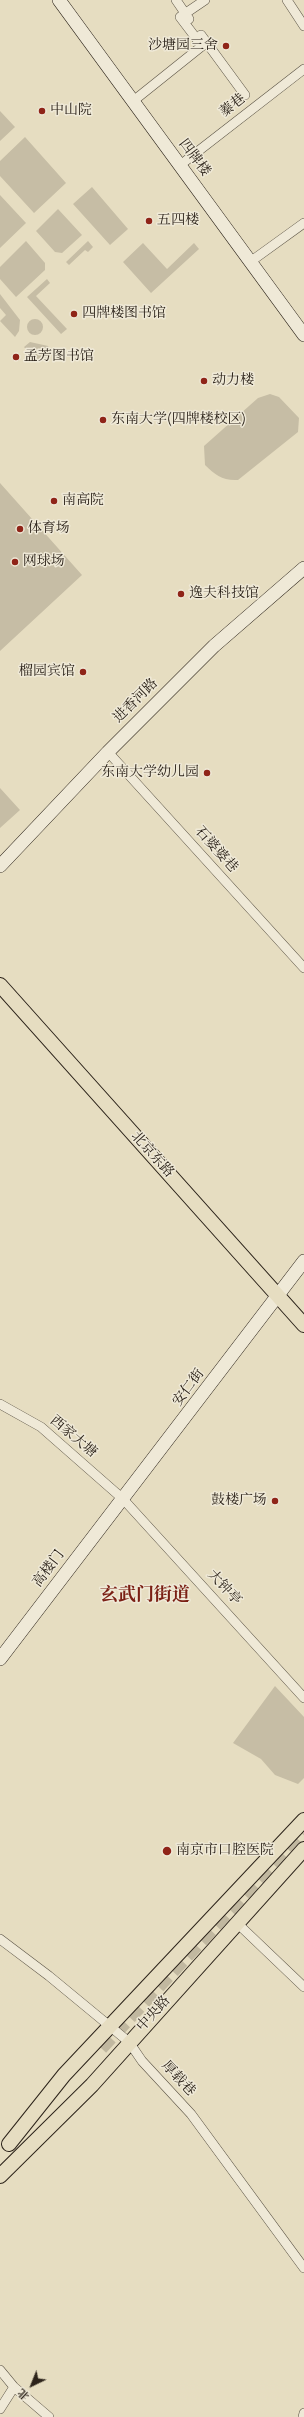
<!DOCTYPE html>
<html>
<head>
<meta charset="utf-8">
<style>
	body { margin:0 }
	#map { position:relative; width:304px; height:2417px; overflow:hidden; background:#e6ddc1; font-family:Cardo,"Noto Serif SC",serif }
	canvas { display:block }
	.north { position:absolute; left:12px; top:2365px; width:40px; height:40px; -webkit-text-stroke:3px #efe9d7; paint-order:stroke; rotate:223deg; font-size:11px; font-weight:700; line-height:16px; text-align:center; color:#2c231a }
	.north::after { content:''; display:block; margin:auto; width:14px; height:18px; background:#2c231a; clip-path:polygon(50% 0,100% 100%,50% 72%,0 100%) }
</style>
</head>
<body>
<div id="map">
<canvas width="304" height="2417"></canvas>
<div class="north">北</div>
</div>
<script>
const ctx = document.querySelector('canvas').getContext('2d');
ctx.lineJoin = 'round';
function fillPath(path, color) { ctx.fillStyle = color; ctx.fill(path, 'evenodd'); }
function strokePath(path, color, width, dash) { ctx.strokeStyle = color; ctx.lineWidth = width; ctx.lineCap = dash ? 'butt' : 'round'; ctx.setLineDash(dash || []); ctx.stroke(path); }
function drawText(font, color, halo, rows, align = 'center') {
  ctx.font = font + ' Cardo,"Noto Serif SC",serif'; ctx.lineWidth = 3; ctx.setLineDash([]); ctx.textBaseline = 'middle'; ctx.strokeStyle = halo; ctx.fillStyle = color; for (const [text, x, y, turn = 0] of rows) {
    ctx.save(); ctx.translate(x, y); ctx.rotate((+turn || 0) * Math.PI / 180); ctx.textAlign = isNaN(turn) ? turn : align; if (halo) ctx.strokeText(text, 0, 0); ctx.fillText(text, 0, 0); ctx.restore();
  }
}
const green = new Path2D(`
	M0,111L15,127L0,141Z
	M25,137L66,183L34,213L0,176V161Z
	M92,187L128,229L110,245L73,204Z
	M0,195L26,223L0,248Z
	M58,209L82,235L62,253L55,252L36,231Z
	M26,241L45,263V270L16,297L0,279V267Z
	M88,241L93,247L88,252L85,250L69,265L66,262Z
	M143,243L167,269L194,243L199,249L151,293L123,262Z
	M47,279L50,283L36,296L67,329L61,334L27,297Z
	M0,294L20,320L19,331L15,337L0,321L6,315L0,308Z
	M27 327a8 8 0 1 1 16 0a8 8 0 1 1-16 0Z
	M30,342L48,346L52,354L46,359L43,356L36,361L24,347Z
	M270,394L279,397L299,418L298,432L238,480C223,481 215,475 205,465L204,446L258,398Z
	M0,483L82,575L0,651Z
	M0,788L20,810L0,828Z
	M275,1686L304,1717V1778L298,1784L275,1775L261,1759L233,1743Z`);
const primaryTunnel = new Path2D(`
	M101,2048L302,1832`);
const street = new Path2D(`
	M176,0L189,19
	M287,0L304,26
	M201,35L245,95
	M132,102L202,46L180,17L205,0
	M179,166L304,69
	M250,262L304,223
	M108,752L304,968
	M0,1404L41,1427L123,1499L304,1698
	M237,1923L304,1987
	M0,1939L49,1976L129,2042L142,2061L191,2114L304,2268
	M0,2370L14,2387L49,2417
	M0,2409L14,2387
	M303,2417L304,2413`);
const secondary = new Path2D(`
	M59,0L304,335
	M0,866L108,752L214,646L304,568
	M0,1659L304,1261`);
const primary = new Path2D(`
	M0,985L304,1325
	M9,2144L64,2075L304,1820
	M0,2176L92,2085L304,1849`);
const markers = [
	[226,46,4,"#8f2418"],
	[42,111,4,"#8f2418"],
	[149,221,4,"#8f2418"],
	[74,314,4,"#8f2418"],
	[16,357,4,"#8f2418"],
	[204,381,4,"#8f2418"],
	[103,420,4,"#8f2418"],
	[54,501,4,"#8f2418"],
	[20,529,4,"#8f2418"],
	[15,562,4,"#8f2418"],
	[181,594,4,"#8f2418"],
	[83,672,4,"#8f2418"],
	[207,773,4,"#8f2418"],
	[275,1501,4,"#8f2418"],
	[167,1851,5,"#8f2418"]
];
const poiNames = [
	["沙塘园三舍",218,46,"right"],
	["中山院",50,111],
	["五四楼",157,221],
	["四牌楼图书馆",82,314],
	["孟芳图书馆",24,357],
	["动力楼",212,381],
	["东南大学(四牌楼校区)",111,420],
	["南高院",62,501],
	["体育场",28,529],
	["网球场",23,562],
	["逸夫科技馆",189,594],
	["榴园宾馆",75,672,"right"],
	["东南大学幼儿园",199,773,"right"],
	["鼓楼广场",267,1501,"right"],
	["南京市口腔医院",176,1851]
];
const streetNames = [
	["蓁巷",233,106,-38],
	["四牌楼",194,158,53],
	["进香河路",136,701,-45],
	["石婆婆巷",216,850,48],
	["北京东路",152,1155,48],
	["安仁街",189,1388,-53],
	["西家大塘",73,1437,40],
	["高楼门",49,1569,-53],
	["大钟亭",224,1588,47],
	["中央路",154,2014,-48],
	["厚载巷",178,2079,47]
];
const districtNames = [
	["玄武门街道",145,1596]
];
fillPath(green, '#c6bda5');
strokePath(primaryTunnel, '#c1b8a0', 14, [14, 7]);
strokePath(street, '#5a5244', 10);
strokePath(secondary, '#2c231a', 14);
strokePath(primary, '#2c231a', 16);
strokePath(street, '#efe9d7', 9);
strokePath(secondary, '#efe9d7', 13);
strokePath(primary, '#e6ddc1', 14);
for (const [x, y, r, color] of markers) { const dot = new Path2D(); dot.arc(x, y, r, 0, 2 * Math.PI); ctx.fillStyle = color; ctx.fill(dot); strokePath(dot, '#efe9d7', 1.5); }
drawText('14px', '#2c231a', '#efe9d7', poiNames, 'left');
drawText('14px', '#2c231a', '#efe9d7', streetNames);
drawText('bold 18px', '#7a1f14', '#efe9d7', districtNames);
</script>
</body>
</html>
